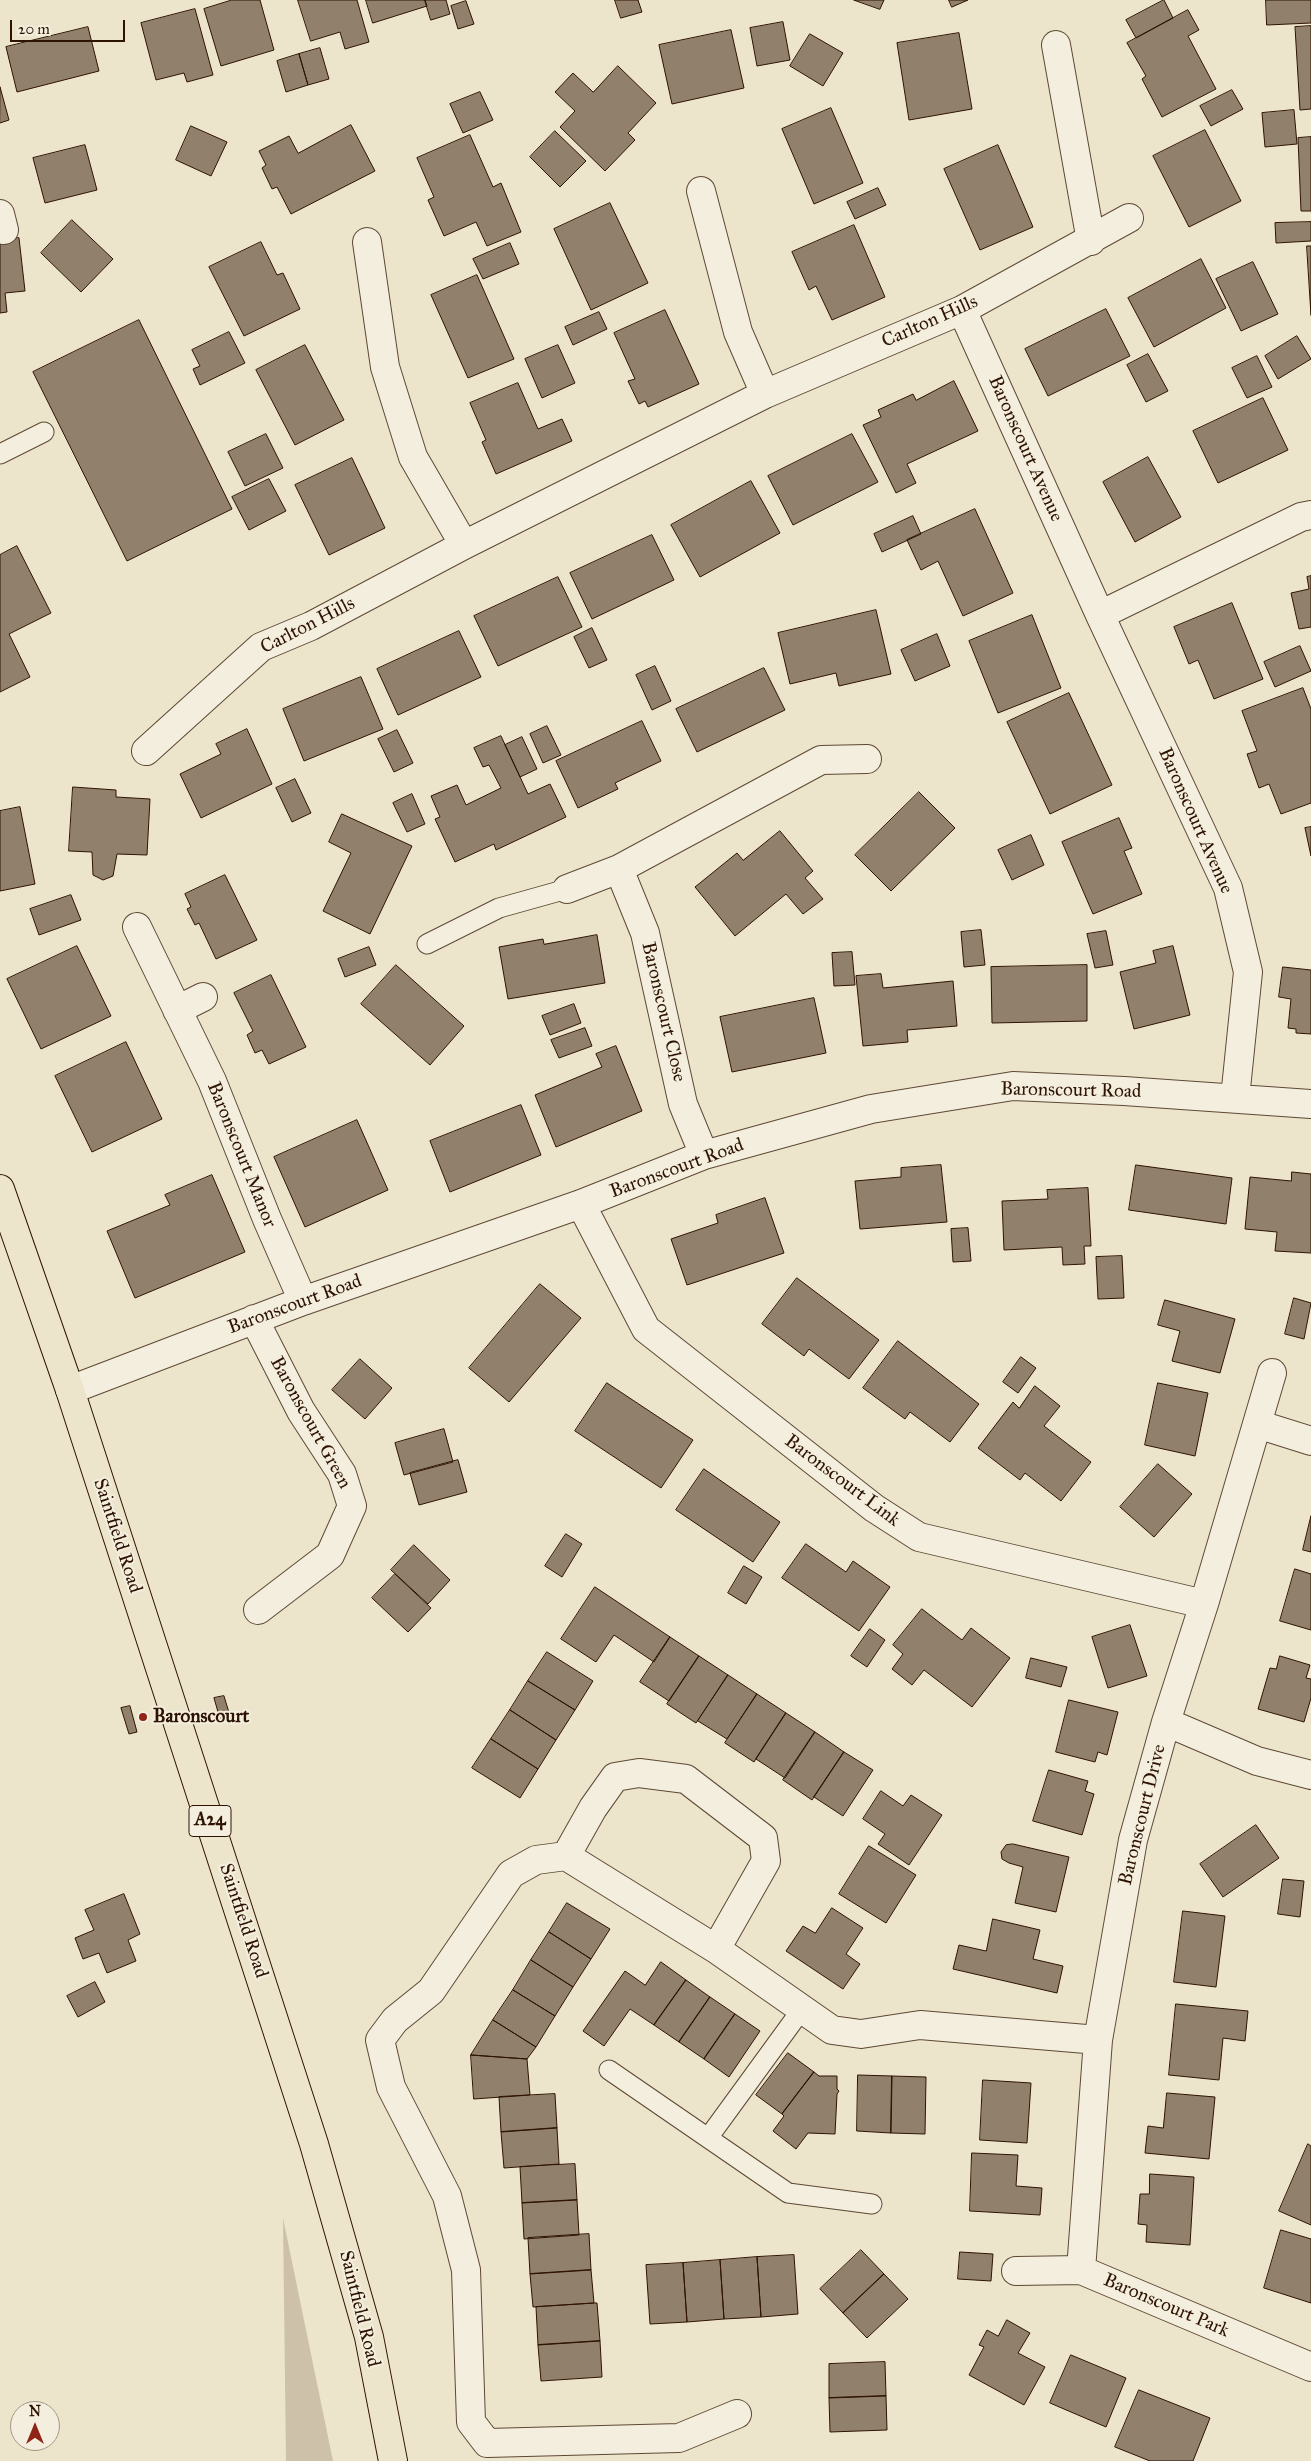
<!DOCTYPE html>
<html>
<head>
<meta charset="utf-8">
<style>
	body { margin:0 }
	#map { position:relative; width:1311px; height:2461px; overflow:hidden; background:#ede5cb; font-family:"IM FELL Great Primer",serif }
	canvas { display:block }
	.north { position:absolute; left:10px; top:2401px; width:50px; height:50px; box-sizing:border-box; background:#f3eedd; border:1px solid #a49686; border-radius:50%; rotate:0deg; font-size:14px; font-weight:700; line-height:20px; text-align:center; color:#2e1303 }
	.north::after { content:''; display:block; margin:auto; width:18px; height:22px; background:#8f2418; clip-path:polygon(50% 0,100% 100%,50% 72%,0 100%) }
	.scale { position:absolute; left:10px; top:20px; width:115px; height:22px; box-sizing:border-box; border:2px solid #2e1303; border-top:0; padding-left:6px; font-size:15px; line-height:18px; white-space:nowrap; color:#2e1303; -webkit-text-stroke:4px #f3eedd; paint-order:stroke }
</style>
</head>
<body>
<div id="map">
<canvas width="1311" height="2461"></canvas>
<div class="north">N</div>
<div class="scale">20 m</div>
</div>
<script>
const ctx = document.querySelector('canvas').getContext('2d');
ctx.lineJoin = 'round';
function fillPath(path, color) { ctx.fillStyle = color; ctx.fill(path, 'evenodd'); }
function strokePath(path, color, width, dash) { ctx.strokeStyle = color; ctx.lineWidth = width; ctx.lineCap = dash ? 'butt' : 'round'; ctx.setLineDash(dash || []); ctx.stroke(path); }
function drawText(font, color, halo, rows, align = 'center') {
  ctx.font = font + ' "IM FELL Great Primer",serif'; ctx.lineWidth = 4; ctx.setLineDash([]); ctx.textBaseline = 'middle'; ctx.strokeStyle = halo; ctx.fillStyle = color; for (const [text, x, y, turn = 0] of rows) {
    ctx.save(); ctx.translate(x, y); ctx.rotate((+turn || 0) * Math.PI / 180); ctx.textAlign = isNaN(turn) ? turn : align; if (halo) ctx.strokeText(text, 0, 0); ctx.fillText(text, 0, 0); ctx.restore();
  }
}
const green = new Path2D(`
	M283,2218L333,2461H286Z`);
const building = new Path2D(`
	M232,0H260L274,50L221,66L204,9Z
	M298,0H357L369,42L345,49L340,32L311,41Z
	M366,0H425L427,6L373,23Z
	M425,0H446L450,14L431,20Z
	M615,0H638L642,12L621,18Z
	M854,0H884L880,9Z
	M949,0H968L952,7Z
	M1164,0L1173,18L1136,38L1126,20Z
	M1266,0H1311V23L1267,25Z
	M466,1L474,24L458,29L451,6Z
	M195,9L213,75L187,82L184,73L156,80L141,23Z
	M1188,10L1199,30L1188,36L1216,89L1162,117L1142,79L1146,76L1127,43Z
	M783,22L790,60L757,66L750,28Z
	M1311,26V109L1300,110L1295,27Z
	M88,27L99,71L17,92L6,47Z
	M731,30L744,88L672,104L659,45Z
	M959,33L972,109L909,120L897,43Z
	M810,34L843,53L823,86L790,66Z
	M320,48L329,79L308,85L299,54Z
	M299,54L308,85L286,92L277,61Z
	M618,66L656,103L628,133L635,140L605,171L560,127L575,111L555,92L573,73L593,92Z
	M0,87L9,120L0,123Z
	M1232,90L1243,109L1211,126L1200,106Z
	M480,92L493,120L463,133L450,104Z
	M831,108L863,183L814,204L782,129Z
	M1294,110L1297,144L1265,147L1262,113Z
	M351,125L375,171L291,214L277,187L272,189L262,168L266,165L259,151L289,136L298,153Z
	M191,126L227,142L211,176L176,160Z
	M1205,130L1241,201L1189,227L1153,156Z
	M555,131L586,161L560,187L530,157Z
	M470,135L493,187L501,183L521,232L487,246L476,222L444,236L428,200L434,197L417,158Z
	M1311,137V211H1301L1298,138Z
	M85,145L97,190L45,203L33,158Z
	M998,145L1033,227L980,250L944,169Z
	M878,188L886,205L855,219L847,202Z
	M610,203L648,283L591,310L554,229Z
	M72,220L113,259L81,292L41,253Z
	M1311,222V241L1276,243L1275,223Z
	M854,225L885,297L832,320L816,286L809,290L792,252Z
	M19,238L25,291L5,293L7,312L0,313V240Z
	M261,242L277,275L283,273L300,309L244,336L209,267Z
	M510,243L519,264L483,279L473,259Z
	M1307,246H1311V315Z
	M1201,259L1226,308L1154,347L1128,298Z
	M1253,262L1278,314L1241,331L1216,279Z
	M477,275L514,359L468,378L431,295Z
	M1106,309L1130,356L1048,396L1025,349Z
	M665,310L699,384L648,407L645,401L639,404L628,381L635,379L614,333Z
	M599,312L607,329L573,345L565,327Z
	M139,320L232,509L127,561L33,372Z
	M229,332L245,363L200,385L193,369L200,366L192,350Z
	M1297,336L1311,359L1278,379L1265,356Z
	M305,345L344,420L295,445L256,370Z
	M558,345L575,383L542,398L525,359Z
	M1148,354L1168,391L1146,402L1127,365Z
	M1257,356L1272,387L1247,398L1232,368Z
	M954,381L978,431L907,464L916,483L896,493L863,425L881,417L878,410L913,394L916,400Z
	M518,383L538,429L562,419L572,441L496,474L482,442L486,440L470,403Z
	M1263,398L1288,450L1218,483L1193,431Z
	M266,434L283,468L245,486L228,452Z
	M852,434L878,482L793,525L768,476Z
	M1148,457L1181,517L1135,542L1103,482Z
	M352,458L385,528L329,555L295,485Z
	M269,479L286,511L249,530L232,497Z
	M751,481L780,533L700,577L671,525Z
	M975,509L1013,593L963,616L938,561L921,570L907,540Z
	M913,516L921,534L882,552L874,534Z
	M652,535L674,580L592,619L570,573Z
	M17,546L51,613L9,634L30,677L0,692V555Z
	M1311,576V627L1299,629L1291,593L1309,589L1307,577Z
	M558,577L582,627L498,666L474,616Z
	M1232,603L1263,679L1214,699L1198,660L1189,664L1174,627Z
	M876,610L891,674L839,686L836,673L790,684L778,633Z
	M1032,615L1061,688L998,713L969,641Z
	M592,628L607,660L589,668L574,637Z
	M459,631L481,677L398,715L377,669Z
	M937,634L950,666L915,681L901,650Z
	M1300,646L1311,671L1275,687L1264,662Z
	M655,666L671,701L652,710L636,675Z
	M764,668L785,710L697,752L676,709Z
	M361,677L383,729L304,761L283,709Z
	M1303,688L1311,709V803L1281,814L1269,784L1259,788L1247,754L1257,751L1242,711Z
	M1069,693L1112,785L1050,814L1007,722Z
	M642,721L661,761L615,783L618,789L578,808L556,761Z
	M547,726L561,755L543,763L530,734Z
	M247,729L272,784L201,818L180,774L221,754L216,744Z
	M397,730L413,763L394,772L378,739Z
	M501,736L528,794L550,784L566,817L496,850L494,844L455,862L435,819L440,817L431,796L457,785L466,805L501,788L489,765L483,767L474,748Z
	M522,737L537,769L520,777L505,745Z
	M295,779L311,813L292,822L276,788Z
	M73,787L116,790V797L150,799L147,855L117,854L113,876L103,880L93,875L92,852L69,851Z
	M919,792L955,828L891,891L855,855Z
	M412,794L425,824L407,832L393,803Z
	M20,807L35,884L0,891V811Z
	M342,814L412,846L370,934L323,911L351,853L329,842Z
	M1119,818L1132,848L1124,851L1142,894L1093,914L1062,842Z
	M1311,827V856L1305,828Z
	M780,831L813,871L805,878L823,899L803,914L786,894L735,936L695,887L737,853L743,860Z
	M1031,835L1044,865L1012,880L998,850Z
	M225,875L257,940L216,959L199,923L195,925L187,909L191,907L185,894Z
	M71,895L81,920L39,935L30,909Z
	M981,930L985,965L964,967L961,932Z
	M1106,931L1113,965L1095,968L1087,934Z
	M597,935L605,983L508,999L499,947L543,939L544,944Z
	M77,946L111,1016L41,1049L7,979Z
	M1173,946L1190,1015L1134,1029L1120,972L1156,963L1153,951Z
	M369,947L376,965L345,977L338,959Z
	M852,952L855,985L834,986L832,953Z
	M396,965L464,1026L430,1065L361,1004Z
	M1087,965V1021L992,1023L991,967Z
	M1283,967L1311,970V1034L1296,1033V1029L1288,1028L1291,999L1279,997Z
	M881,974L883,988L953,981L957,1026L907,1030L908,1042L863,1046L856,976Z
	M271,975L306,1047L269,1064L262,1050L255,1053L247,1035L253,1031L234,993Z
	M814,998L826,1053L732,1072L720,1017Z
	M574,1004L581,1023L550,1035L542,1016Z
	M585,1028L592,1046L559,1058L551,1040Z
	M126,1042L162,1119L92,1152L55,1076Z
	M616,1046L642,1111L556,1147L535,1095L602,1067L596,1054Z
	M521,1105L541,1155L450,1192L430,1141Z
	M357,1120L388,1190L305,1227L274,1157Z
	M941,1165L947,1222L860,1229L855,1181L901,1177V1168Z
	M1136,1165L1232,1178L1226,1224L1129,1210Z
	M1292,1172L1311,1174V1253L1275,1251L1277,1232L1245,1229L1250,1177L1291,1181Z
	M212,1175L245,1252L135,1298L107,1231L170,1205L165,1195Z
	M1088,1188L1091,1246H1084L1085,1264L1063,1265L1062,1247L1004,1250L1002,1201L1048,1199L1047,1190Z
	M765,1198L784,1253L687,1285L671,1239L718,1223L716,1215Z
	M968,1228L971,1261L953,1262L951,1229Z
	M1122,1256L1124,1298L1098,1299L1096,1257Z
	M797,1278L879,1340L849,1379L809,1349L804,1356L762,1324Z
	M540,1284L581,1318L509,1402L469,1368Z
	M1294,1298L1311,1303L1304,1339L1285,1334Z
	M1165,1300L1235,1319L1220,1373L1172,1361L1180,1331L1158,1325Z
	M898,1341L979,1404L950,1442L910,1412L905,1419L863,1388Z
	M1021,1357L1036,1368L1018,1393L1003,1382Z
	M360,1359L392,1388L365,1419L332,1390Z
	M607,1383L693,1440L661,1488L575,1431Z
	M1158,1383L1208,1393L1195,1456L1145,1445Z
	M1035,1386L1060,1406L1044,1426L1091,1462L1061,1501L1025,1473L1020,1480L978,1448L1013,1402L1019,1408Z
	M444,1429L453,1462L404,1475L395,1443Z
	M458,1460L467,1492L419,1505L410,1473Z
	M1158,1464L1192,1494L1154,1537L1120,1507Z
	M704,1469L780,1522L753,1562L676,1510Z
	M1311,1516V1552L1303,1550Z
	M566,1534L582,1544L562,1577L545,1566Z
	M806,1544L846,1572L853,1561L890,1587L859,1631L782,1578Z
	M414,1545L450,1580L428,1604L391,1570Z
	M744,1566L762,1577L746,1604L728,1593Z
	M1295,1569L1311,1574V1630L1280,1621Z
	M395,1574L431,1608L408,1632L372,1598Z
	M595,1587L670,1637L654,1662L614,1635L596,1662L561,1639Z
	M922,1609L962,1640L971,1628L1010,1658L972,1707L924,1670L912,1685L892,1669L903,1654L893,1645Z
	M1130,1625L1147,1676L1108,1688L1092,1637Z
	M870,1629L885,1640L867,1667L851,1656Z
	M670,1637L699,1656L669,1701L640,1682Z
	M547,1652L593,1681L575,1710L528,1681Z
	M699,1656L728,1675L696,1723L667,1704Z
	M1280,1656L1310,1665L1306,1678L1311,1679V1698L1304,1722L1258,1709L1270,1668L1276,1669Z
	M1031,1658L1067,1667L1061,1687L1026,1678Z
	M728,1675L757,1694L727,1739L698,1721Z
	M528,1681L575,1710L556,1740L510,1710Z
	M757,1694L786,1713L754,1762L725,1743Z
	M224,1696L230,1716L220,1719L214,1698Z
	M1069,1700L1118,1712L1107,1755L1098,1752L1095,1762L1056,1752Z
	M130,1706L137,1732L129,1734L121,1708Z
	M510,1710L556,1740L538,1769L491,1739Z
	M786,1713L815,1732L785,1778L756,1759Z
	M815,1732L844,1752L812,1800L783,1780Z
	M491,1739L538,1769L520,1798L472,1768Z
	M844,1752L873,1770L843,1816L814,1797Z
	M1049,1770L1088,1781L1085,1791L1094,1794L1082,1835L1033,1821Z
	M881,1791L903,1806L911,1795L942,1815L909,1865L878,1844L885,1834L863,1819Z
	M1256,1825L1279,1858L1223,1897L1200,1864Z
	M1013,1844L1069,1857L1056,1912L1015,1903L1023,1867L1009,1863L1002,1859L1001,1852L1006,1845Z
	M869,1846L916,1875L886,1923L839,1894Z
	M1283,1879L1304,1881L1300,1917L1278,1914Z
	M124,1894L140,1934L128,1940L136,1961L107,1973L99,1953L83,1959L75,1938L94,1930L85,1910Z
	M567,1903L610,1929L591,1959L549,1932Z
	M832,1908L863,1928L846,1954L860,1964L843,1989L786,1951L803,1926L815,1933Z
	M1183,1911L1225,1916L1216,1987L1174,1982Z
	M993,1919L1040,1930L1033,1959L1063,1966L1057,1993L953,1969L959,1945L986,1951Z
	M549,1932L591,1959L573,1987L531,1960Z
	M531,1960L573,1987L555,2016L513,1990Z
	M661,1962L686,1980L654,2025L630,2009L604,2046L583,2031L625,1971L645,1985Z
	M686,1980L710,1997L679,2042L654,2025Z
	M95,1982L105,2002L78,2017L67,1996Z
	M513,1990L555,2016L536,2047L493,2020Z
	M710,1997L735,2014L704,2059L679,2042Z
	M1176,2004L1248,2011L1245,2041L1223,2038L1219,2080L1169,2075Z
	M735,2014L760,2031L729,2077L704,2059Z
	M493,2020L536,2047L527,2059L471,2055Z
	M788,2053L814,2072L782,2114L756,2095Z
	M471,2055L527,2059L530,2095L474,2099Z
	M814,2072L819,2076H837V2089L839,2091L837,2094L835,2134L808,2133L796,2149L773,2131L784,2116L782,2114Z
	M858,2075L892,2076L891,2133L857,2131Z
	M892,2076L926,2077L925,2134L891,2133Z
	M983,2080L1031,2083L1027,2143L980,2140Z
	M1167,2093L1215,2097L1209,2159L1145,2153L1148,2126L1163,2128Z
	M555,2094L557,2128L501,2132L499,2097Z
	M557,2128L559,2164L504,2168L501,2132Z
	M1308,2144L1311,2146V2225L1279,2211Z
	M972,2153L1018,2155L1016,2186L1042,2188L1040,2215L970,2211Z
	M575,2164L577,2200L522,2203L520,2167Z
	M1150,2174L1194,2177L1190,2245L1146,2242L1147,2225L1138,2224L1140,2194H1149Z
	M577,2200L579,2235L524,2239L522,2203Z
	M1281,2230L1311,2239V2303L1264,2288Z
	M589,2234L591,2270L530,2274L528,2238Z
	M861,2250L884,2274L843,2313L820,2289Z
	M960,2252L993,2254L991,2281L958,2279Z
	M794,2255L798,2314L761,2317L757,2257Z
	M757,2257L761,2317L724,2319L720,2260Z
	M720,2260L724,2319L687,2322L683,2263Z
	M683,2263L687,2322L650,2324L646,2265Z
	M591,2270L594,2303L533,2307L530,2274Z
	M884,2274L908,2299L867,2338L843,2313Z
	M594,2303H597L600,2341L538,2345L536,2307Z
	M1007,2320L1030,2333L1018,2353L1045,2367L1024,2405L969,2375L984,2347L979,2345L987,2330L998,2336Z
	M600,2341L602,2377L541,2381L538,2345Z
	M1071,2355L1126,2378L1106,2427L1050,2403Z
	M885,2362L886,2396L829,2398V2364Z
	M1139,2390L1210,2418L1193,2461H1150L1115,2447Z
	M886,2396L887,2430L830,2432L829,2398Z`);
const lane = new Path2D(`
	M0,454L44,432
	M427,944L499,908L567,889
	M609,2070L788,2193L872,2204
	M708,2138L802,2009`);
const street = new Path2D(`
	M1056,45L1091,241
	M701,191L738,332L765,394
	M0,214L4,230
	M367,242L385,367L413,457L464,545
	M962,310L1100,615L1228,888L1248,972L1235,1098
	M1100,615L1301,517L1311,515
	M146,751L261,647L311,626L464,545L765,394L962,310L1129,218
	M619,869L645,933L683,1104L704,1155
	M567,889L619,869L821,760L867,759
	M137,927L212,1081L267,1219L303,1301
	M177,1010L203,997
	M581,1204L646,1329L874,1508L919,1537L1204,1604
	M254,1319L301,1411L342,1474L352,1506L330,1555L258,1610
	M70,1390L303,1301L581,1204L704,1155L871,1109L1013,1086L1124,1091L1311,1104
	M1257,1424L1311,1441
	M1166,1722L1257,1761L1311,1775
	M566,1856L593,1808L615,1777L639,1773L686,1779L763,1838L766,1861L716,1949
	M1081,2270L1098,2040L1133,1840L1166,1722L1204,1604L1272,1373
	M1016,2271L1081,2270L1311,2367
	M737,2414L679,2438L487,2443L471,2422L466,2270L447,2196L391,2087L380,2040L395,2020L431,1991L511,1874L536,1860L566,1856L716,1949L832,2030L861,2034L920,2025L1098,2040`);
const highway = new Path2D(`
	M0,1189L70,1390L314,2144L369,2337L393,2461`);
const markers = [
	[143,1717,5,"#8f2418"]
];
const shields = [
	[210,1821,42]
];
const shieldNames = [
	["A24",210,1821]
];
const streetNames = [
	["Carlton Hills",930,322,-24],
	["Baronscourt Avenue",1025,449,66],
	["Carlton Hills",308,626,-27],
	["Baronscourt Avenue",1195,821,66],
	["Baronscourt Close",663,1012,77],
	["Baronscourt Road",1071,1091,1],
	["Baronscourt Manor",241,1155,68],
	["Baronscourt Road",677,1169,-20],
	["Baronscourt Road",295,1305,-20],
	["Baronscourt Green",310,1423,61],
	["Baronscourt Link",842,1481,37],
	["Saintfield Road",117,1536,72],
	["Baronscourt Drive",1143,1815,-76],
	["Saintfield Road",243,1921,72],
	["Baronscourt Park",1166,2306,23],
	["Saintfield Road",359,2309,76]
];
const poiNames = [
	["Baronscourt",153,1717]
];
fillPath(green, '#cdc1a9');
fillPath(building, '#91806b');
strokePath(building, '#2e1303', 1);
strokePath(lane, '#5e4835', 21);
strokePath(street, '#5e4835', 30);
strokePath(highway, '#2e1303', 30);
strokePath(lane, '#f3eedd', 19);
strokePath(street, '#f3eedd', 28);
strokePath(highway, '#ede5cb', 28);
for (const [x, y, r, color] of markers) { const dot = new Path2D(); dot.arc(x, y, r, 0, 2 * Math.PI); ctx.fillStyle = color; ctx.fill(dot); strokePath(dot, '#f3eedd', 2); }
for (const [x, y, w] of shields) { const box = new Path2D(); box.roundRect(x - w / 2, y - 15.5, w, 31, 4); ctx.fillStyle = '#f3eedd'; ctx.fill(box); strokePath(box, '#2e1303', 1); }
drawText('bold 18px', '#2e1303', null, shieldNames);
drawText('19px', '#2e1303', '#f3eedd', streetNames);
drawText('bold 19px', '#2e1303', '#f3eedd', poiNames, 'left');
</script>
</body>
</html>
